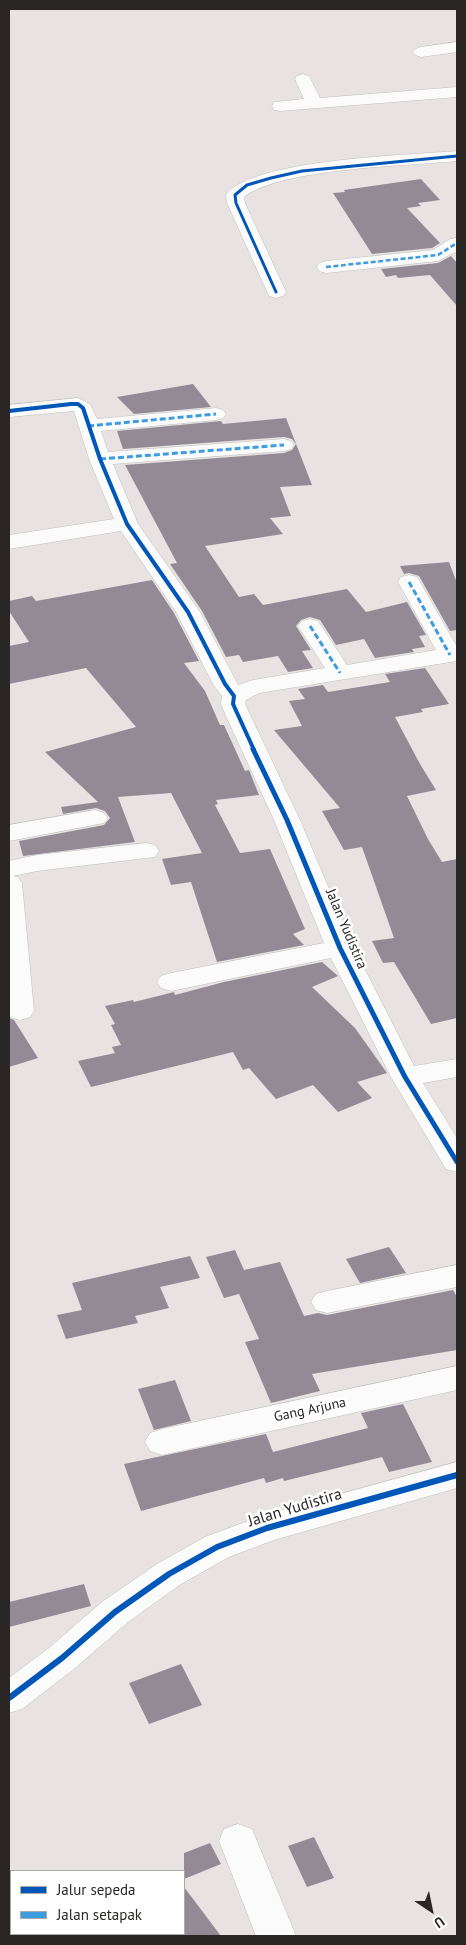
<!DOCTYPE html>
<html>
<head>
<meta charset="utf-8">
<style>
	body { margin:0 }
	#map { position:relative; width:466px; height:1945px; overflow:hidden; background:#e8e3e2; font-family:"PT Sans",sans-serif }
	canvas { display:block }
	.frame { position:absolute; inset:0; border:10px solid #2a2625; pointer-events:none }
	.legend { position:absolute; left:10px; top:1870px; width:175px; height:65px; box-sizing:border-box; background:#fff; border:1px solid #aaa8a8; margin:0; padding:6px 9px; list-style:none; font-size:15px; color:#2a2625 }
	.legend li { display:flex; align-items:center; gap:10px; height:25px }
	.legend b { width:25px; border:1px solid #aaa8a8 }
	.north { position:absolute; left:406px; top:1885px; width:50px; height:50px; -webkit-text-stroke:4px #fff; paint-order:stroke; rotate:146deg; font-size:14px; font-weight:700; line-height:20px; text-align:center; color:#2a2625 }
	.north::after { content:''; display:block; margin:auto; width:18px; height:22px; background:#2a2625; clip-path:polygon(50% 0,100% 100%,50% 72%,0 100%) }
</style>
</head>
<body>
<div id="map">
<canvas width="466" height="1945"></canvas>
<div class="frame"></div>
<ul class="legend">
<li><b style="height:6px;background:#0057b8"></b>Jalur sepeda</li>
<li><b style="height:6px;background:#3d9ce0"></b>Jalan setapak</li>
</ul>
<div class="north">U</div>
</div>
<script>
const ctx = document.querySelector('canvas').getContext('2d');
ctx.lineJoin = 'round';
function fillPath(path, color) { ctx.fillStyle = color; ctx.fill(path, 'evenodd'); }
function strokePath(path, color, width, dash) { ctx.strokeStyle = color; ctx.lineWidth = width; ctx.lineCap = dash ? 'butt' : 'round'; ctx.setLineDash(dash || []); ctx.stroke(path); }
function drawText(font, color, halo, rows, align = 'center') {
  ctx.font = font + ' "PT Sans",sans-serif'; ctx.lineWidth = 5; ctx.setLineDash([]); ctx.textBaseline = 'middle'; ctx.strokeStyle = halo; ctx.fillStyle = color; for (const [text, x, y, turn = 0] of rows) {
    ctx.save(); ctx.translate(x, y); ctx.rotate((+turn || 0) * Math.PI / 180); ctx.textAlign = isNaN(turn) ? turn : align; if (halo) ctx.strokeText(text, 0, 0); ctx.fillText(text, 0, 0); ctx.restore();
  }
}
const building = new Path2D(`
	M421,179L440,200L418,203L421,206L407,208L440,243L432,248L372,254L333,193L345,192L344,190Z
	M451,256L457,263V306L430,275L398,278L396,275L386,277L381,269L438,263Z
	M193,384L211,407L134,414L117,397Z
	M286,418L312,485L280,487L291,516L270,518L283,534L205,546L239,597L254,594L263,605L347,589L366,612L407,602L426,635L419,636L425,647L412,649L414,652L375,658L364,639L336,645L320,620L310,617L301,620L296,626L311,650L302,651L313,668L288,672L278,656L243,662L239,655L226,657L202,611L170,564L177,563L125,465L284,453L292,450L296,444L292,439L284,437L123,449L117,431L221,421L223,424Z
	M449,562L457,583V630L450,631L419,576L409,573L404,574L400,566Z
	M152,580L174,613L199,661L184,663L205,691L220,725H224L245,771L249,770L259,795L216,800L218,804L215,805L240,853L270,849L305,929L293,934L304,945L217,962L191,882L171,885L162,859L202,853L171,793L118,797L135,842L23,856L19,841L104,825L110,818L105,811L96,808L63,814L61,807L98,802L45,752L136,727L86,668L9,684V646L29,642L9,611V601L32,596L36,601Z
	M425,668L449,704L421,709L423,712L395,717L420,764L436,790L407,796L428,839L442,862L457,859V1018L431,1024L394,962L383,963L372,941L394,938L362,847L344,850L322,811L340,808L274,730L302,726L289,701L305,699L298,689L323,685L328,692L390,682L385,674Z
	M322,962L338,976L312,987L355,1028L387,1073L357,1082L372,1098L338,1112L313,1085L276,1099L249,1068L243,1070L233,1052L91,1087L78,1061L115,1053L112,1047L121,1045L111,1025L115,1024L105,1006L133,1000L134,1002L174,992L175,995L224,982Z
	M9,1018L14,1020L38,1058L9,1067Z
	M389,1247L406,1273L360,1283L346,1259Z
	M235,1250L244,1270L280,1262L304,1316L318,1313L327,1315L453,1290L457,1297V1350L312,1374L320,1391L271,1403L245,1342L259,1339L239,1294L224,1298L206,1257Z
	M190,1256L200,1278L160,1287L169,1308L135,1316L138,1323L66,1339L57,1315L82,1310L72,1283Z
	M175,1380L191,1421L154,1430L138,1389Z
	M403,1404L432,1462L389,1472L382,1457L284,1481L283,1478L266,1483L264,1478L141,1511L124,1464L266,1434L273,1452L368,1428L361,1413Z
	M84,1584L91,1606L9,1627V1602Z
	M181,1664L202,1705L149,1724L129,1683Z
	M314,1837L334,1878L307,1887L288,1846Z
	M210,1843L221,1864L184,1879V1853Z
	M184,1887L221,1936H184Z`);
const minor = new Path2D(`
	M457,42V52L421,57L415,55L413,52L415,49L421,47Z
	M303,74L309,76L320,98L457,87V97L280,111L274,110L272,106L274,102L304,99L295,79L297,76Z
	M457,151V161C407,166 281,168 244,197L245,203L286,292L283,296L276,298L269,296L227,203L226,195C251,159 412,155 457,151Z
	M457,238V251L438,261L326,273L319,271L317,267L319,263L326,261L433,250L450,239Z
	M78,398L90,404L97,419L216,408L223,410L226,414L223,418L216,420L101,431L108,452L284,439L291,441L294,445L291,449L284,451L113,464L138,524L200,612L238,685L253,680L325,668L298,626L302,621L310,619L318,621L347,665L436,650L398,582L401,577L409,575L417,577L420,582L457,647V661L259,693L246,700L245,704L300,820L354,948L414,1066L457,1059V1077L423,1083L457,1138V1172L446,1169L391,1077L331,958L171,991L161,988L157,982L161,976L171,973L324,943L274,820L226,716L221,704L222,696L213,684L176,612L121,531L9,549V535L114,519L89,459L74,411L9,417V405Z
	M95,810L104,813L108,818L104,823L9,841V825Z
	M146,843L155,845L159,851L155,857L37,871L13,876L18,877L22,883L34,1011L30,1017L20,1020L10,1017L9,861L37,855Z
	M457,1265V1287L327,1313L316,1310L311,1302L316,1294L327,1291Z
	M457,1366V1390L162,1455L150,1451L145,1442L150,1433L162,1429Z
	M457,1462V1488L274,1540L229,1557L181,1584L128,1622L75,1668L22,1709L9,1713V1678L49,1648L102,1602L157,1564L205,1537L267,1514Z
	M238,1824L252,1829L296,1936H256L219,1841L224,1829Z`);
const quietFar1 = new Path2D(`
	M326,267L438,255L457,243`);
const quiet = new Path2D(`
	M88,426L216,414
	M100,459L284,445
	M409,582L450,655
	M310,626L340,673`);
const cyclewayFar3 = new Path2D(`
	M276,292L236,203L235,195L247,185L271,178L302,171L457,156`);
const cyclewayFar2 = new Path2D(`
	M9,411L71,404H78L83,408L100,459L127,524L188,612L225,684L234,696L233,704L254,750`);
const cyclewayFar1 = new Path2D(`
	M253,749L287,820L340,948L405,1077L457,1162`);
const cycleway = new Path2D(`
	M9,1698L62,1658L115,1612L169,1574L217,1547L267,1528L457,1475`);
const streetNames = [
	["Jalan Yudistira",346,929,67],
	["Gang Arjuna",310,1410,-12]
];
const nearStreetnames = [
	["Jalan Yudistira",295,1508,-17]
];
fillPath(building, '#938a96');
strokePath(minor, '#c1bdbc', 1);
fillPath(minor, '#fcfbfb');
strokePath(quietFar1, '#3d9ce0', 2.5, [5, 2.5]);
strokePath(quiet, '#3d9ce0', 3, [6, 3]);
strokePath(cyclewayFar3, '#0057b8', 3);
strokePath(cyclewayFar2, '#0057b8', 4);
strokePath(cyclewayFar1, '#0057b8', 5);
strokePath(cycleway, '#0057b8', 6);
drawText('14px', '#2a2625', '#fff', streetNames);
drawText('16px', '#2a2625', '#fff', nearStreetnames);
</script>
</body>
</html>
